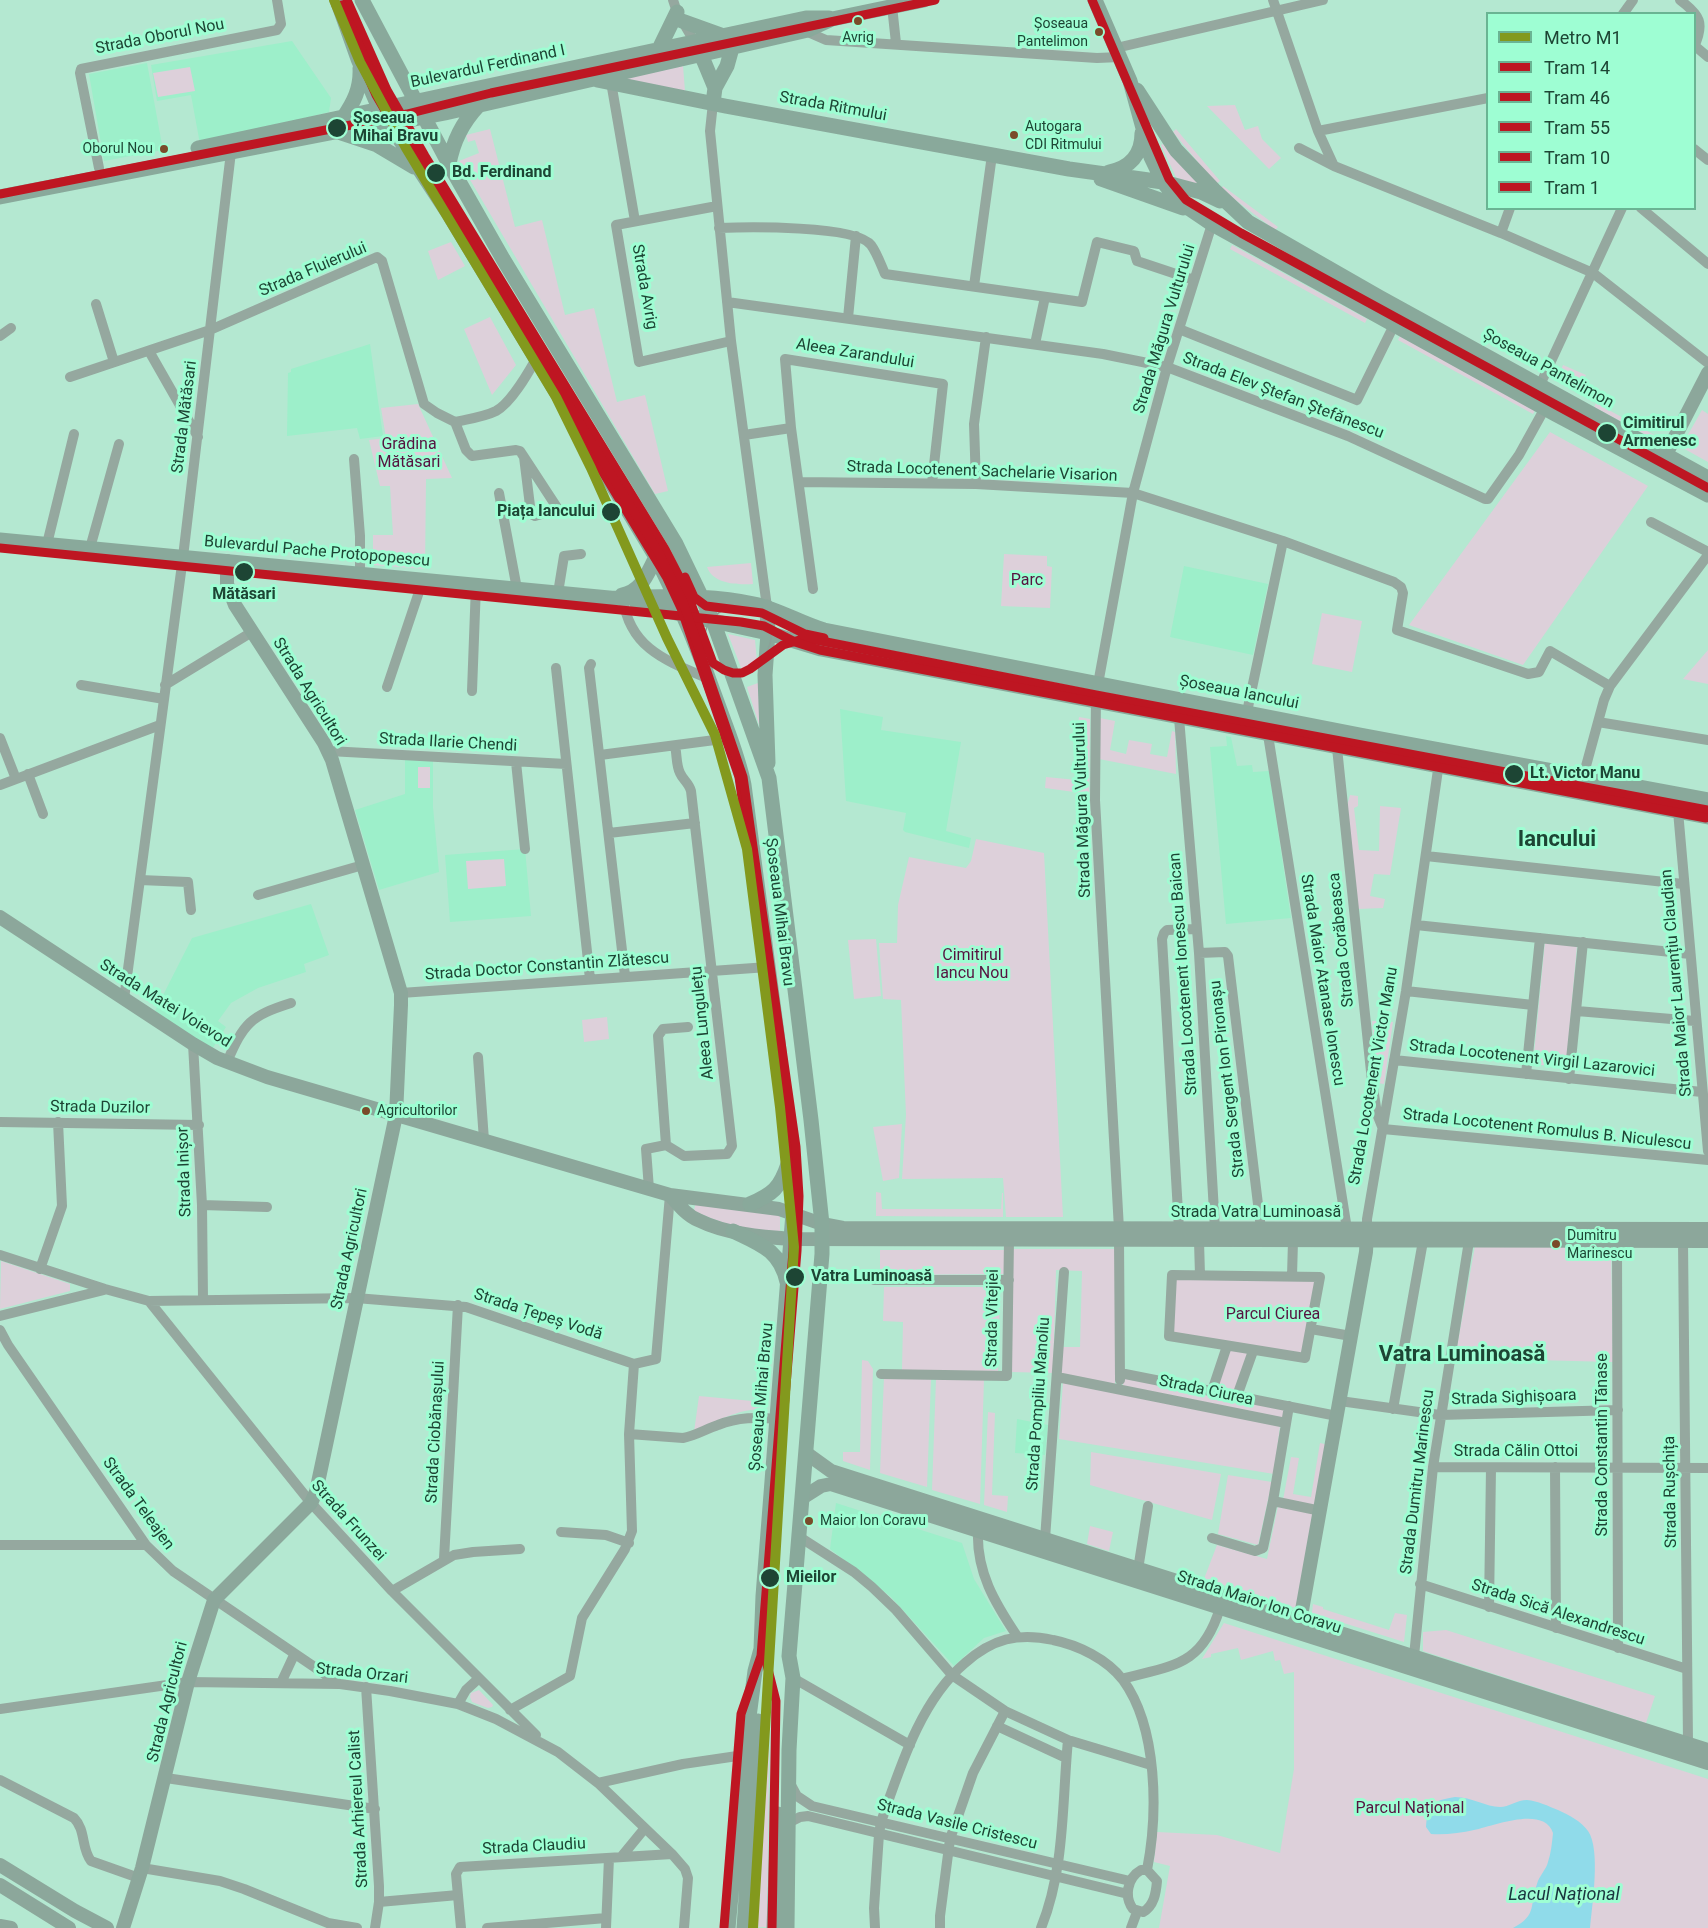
<!DOCTYPE html>
<html>
<head>
<meta charset="utf-8">
<style>
	body { margin:0 }
	#map { position:relative; width:1708px; height:1928px; overflow:hidden; background:#b4e8d1; font-family:Roboto,sans-serif }
	canvas { display:block }
	.legend { position:absolute; left:1486px; top:12px; width:210px; height:198px; box-sizing:border-box; background:#9efed3; border:2px solid #6ab493; margin:0; padding:8px 10px; list-style:none; font-size:18px; color:#1d4534 }
	.legend li { display:flex; align-items:center; gap:12px; height:30px }
	.legend b { width:30px; border:2px solid #6ab493 }
</style>
</head>
<body>
<div id="map">
<canvas width="1708" height="1928"></canvas>
<ul class="legend">
<li><b style="height:8px;background:#83991d"></b>Metro M1</li>
<li><b style="height:8px;background:#be1622"></b>Tram 14</li>
<li><b style="height:8px;background:#be1622"></b>Tram 46</li>
<li><b style="height:8px;background:#be1622"></b>Tram 55</li>
<li><b style="height:8px;background:#be1622"></b>Tram 10</li>
<li><b style="height:8px;background:#be1622"></b>Tram 1</li>
</ul>
</div>
<script>
const ctx = document.querySelector('canvas').getContext('2d');
ctx.lineJoin = 'round';
function fillPath(path, color) { ctx.fillStyle = color; ctx.fill(path, 'evenodd'); }
function strokePath(path, color, width, dash) { ctx.strokeStyle = color; ctx.lineWidth = width; ctx.lineCap = dash ? 'butt' : 'round'; ctx.setLineDash(dash || []); ctx.stroke(path); }
function drawText(font, color, halo, rows, align = 'center') {
  ctx.font = font + ' Roboto,sans-serif'; ctx.lineWidth = 6; ctx.setLineDash([]); ctx.textBaseline = 'middle'; ctx.strokeStyle = halo; ctx.fillStyle = color; for (const [text, x, y, turn = 0] of rows) {
    ctx.save(); ctx.translate(x, y); ctx.rotate((+turn || 0) * Math.PI / 180); ctx.textAlign = isNaN(turn) ? turn : align; if (halo) ctx.strokeText(text, 0, 0); ctx.fillText(text, 0, 0); ctx.restore();
  }
}
const built = new Path2D(`
	M292,41L331,98L329,112L200,144L191,95L157,101L151,65Z
	M147,63L163,150L104,161L89,74Z
	M370,344L383,436L360,439L357,428L287,436L288,373L291,372V369Z
	M1184,566L1268,584L1253,655L1170,637Z
	M840,709L883,717L881,730L961,742L946,831L971,838L969,848L905,832L903,830L906,813L846,801Z
	M1226,736L1231,737L1237,766L1252,765L1253,772L1269,771L1291,918L1226,924L1210,747L1227,746Z
	M405,758L433,760V807L439,872L379,890L355,810L405,794Z
	M525,849L531,916L450,922L445,855Z
	M311,904L329,955L304,964L306,972L258,988L231,1003L218,1021L226,1027L211,1051L153,1015L192,938Z
	M1017,1419L1048,1425L1045,1455L1015,1453Z
	M836,1503L962,1543L974,1579L1006,1631L984,1638L954,1666L891,1597L830,1549Z`);
const green = new Path2D(`
	M683,66L685,91L623,79Z
	M190,67L195,91L158,97L153,73Z
	M1235,105L1245,130L1258,126L1262,139L1281,158L1269,169L1207,106Z
	M490,129L515,227L542,220L565,315L594,308L617,402L645,395L668,491L655,494L459,161L479,153L475,140L468,142L466,135Z
	M1176,129L1220,181L1216,184L1173,132Z
	M1163,144L1201,184L1200,187L1176,177L1161,145Z
	M1223,186L1278,227L1275,230L1221,189Z
	M451,242L465,266L438,280L428,251Z
	M1232,245L1367,319L1365,323L1230,249Z
	M490,317L516,365L492,395L464,329Z
	M1400,336L1535,410L1533,414L1398,340Z
	M1563,365L1586,375L1579,388L1558,378Z
	M1596,403L1656,436L1654,439L1594,407Z
	M418,404L452,478L426,479L425,569L373,565V535H393L390,486H380L369,440L386,438L381,408Z
	M1702,410L1708,414V462L1681,447Z
	M1550,432L1648,486L1523,665L1409,625Z
	M1004,554L1047,556V566L1052,567L1050,608L1001,606Z
	M751,563L753,584C737,585 713,584 707,567Z
	M1322,613L1362,621L1352,672L1312,664Z
	M728,634L755,640L757,661L750,667L742,670Z
	M1708,650V684L1683,679Z
	M758,683L761,731L747,687Z
	M1079,717L1090,719L1089,794L1045,788L1046,777L1077,780L1080,753L1074,752Z
	M1100,718L1115,721L1110,750L1126,754L1129,740L1152,744L1150,754L1167,757L1172,731L1175,732L1176,774L1099,759Z
	M430,767V788H418V767Z
	M1350,795L1358,796V806L1354,808L1359,850L1379,851L1380,806L1401,808L1390,875L1374,874L1370,896L1385,899L1383,908L1358,909L1346,809Z
	M976,839L1044,853L1063,1217H1006L1003,1178L902,1179L906,1115L901,1000L883,999L879,943H897L898,905L909,857L966,868L971,861Z
	M504,859L506,886L468,889L466,861Z
	M876,939L881,996L854,999L848,940Z
	M1545,942L1577,945L1566,1068L1533,1064Z
	M607,1017L609,1039L584,1042L582,1020Z
	M1372,1021L1393,1022L1384,1084L1378,1083Z
	M902,1124L899,1178L883,1181L873,1127Z
	M876,1192L881,1193L882,1209H1001L1002,1193H1003V1217L876,1216Z
	M696,1200L780,1211V1236C747,1230 725,1225 694,1211Z
	M1611,1245L1613,1362L1455,1358L1475,1246Z
	M1013,1249H1115V1384L1061,1374L1062,1347H1080L1082,1271L1056,1270L1053,1373L1011,1372Z
	M880,1250H1006V1274L880,1275Z
	M1,1261L70,1284V1291L0,1309Z
	M1174,1277L1317,1280L1303,1356L1252,1349L1236,1394L1214,1390L1229,1345L1170,1334Z
	M884,1287H1000L998,1372L902,1370L903,1322L883,1321Z
	M862,1360L868,1361L873,1369L870,1470L843,1461V1452H860Z
	M1123,1375L1286,1408L1284,1420L1123,1386Z
	M884,1377L931,1379L927,1487L880,1473Z
	M936,1379H984L980,1504L932,1490Z
	M1063,1382L1280,1426L1274,1474L1059,1439Z
	M699,1396L763,1402V1409C738,1409 716,1421 694,1432Z
	M988,1412L995,1413L992,1495L1008,1496L1007,1512L984,1505Z
	M1320,1443L1329,1445L1318,1506L1283,1500L1291,1457L1299,1458L1293,1494L1311,1497Z
	M1091,1452L1221,1474L1212,1520L1090,1485Z
	M1228,1475L1272,1482L1258,1545L1218,1534Z
	M1278,1506L1316,1513L1299,1609L1204,1579L1217,1545L1267,1559Z
	M1090,1526L1113,1532L1109,1551L1087,1544Z
	M1313,1604L1323,1607V1609L1389,1630L1395,1613L1407,1615L1404,1642L1312,1613Z
	M1224,1623L1708,1779V1928H1159L1170,1866L1154,1862L1157,1832L1217,1835L1280,1853L1294,1769V1672L1284,1674L1280,1660L1275,1661L1273,1651L1241,1660L1238,1648L1211,1654V1657L1202,1659Z
	M1446,1630L1655,1696L1646,1723L1423,1651V1632Z
	M479,1690L493,1705L492,1707L488,1708L472,1702L470,1697L471,1693Z
	M765,1748L769,1749L767,1927H750Z`);
const water = new Path2D(`
	M1455,1797C1472,1797 1486,1807 1500,1807C1509,1807 1517,1800 1527,1800C1538,1801 1548,1806 1558,1810C1569,1815 1581,1821 1588,1831C1601,1849 1592,1906 1590,1928H1513C1538,1915 1529,1905 1537,1884C1539,1876 1546,1870 1548,1862C1551,1853 1552,1843 1553,1833C1544,1805 1493,1826 1474,1830C1461,1833 1445,1835 1431,1834L1426,1827C1428,1803 1432,1801 1455,1797Z`);
const street = new Path2D(`
	M673,0L677,12L694,41
	M1273,0L1318,131L1334,166L1501,233L1593,273L1708,363
	M1680,0C1700,15 1705,23 1694,47
	M892,6L896,43
	M1623,14L1633,0
	M807,24L810,33L826,40L1097,58L1120,57
	M1695,46L1708,57
	M1116,48L1323,0
	M611,82L635,221
	M713,103L710,131L731,341L767,607
	M1318,131L1488,98
	M1299,148L1334,166
	M1694,149L1708,160
	M99,168L80,73L81,69L277,30L281,24L277,0
	M717,206L616,225L639,362L731,341
	M1641,208L1708,264
	M719,228C746,227 856,225 871,245C877,253 881,265 885,274L1082,302L1097,242L1134,251L1137,261L1194,280
	M1501,233L1510,208
	M974,286L992,155
	M727,302L1103,354L1167,367L1348,436L1485,499H1488L1519,455L1545,408
	M96,304L114,362
	M848,318L856,236
	M1179,329L1357,400L1402,309
	M0,336L11,328
	M1035,344L1045,297
	M149,351L198,437
	M70,377L210,330L377,257L382,261L424,404L437,413L455,422L466,450L472,456L516,450L520,451L524,457L558,509L535,516L531,514L524,457
	M1540,385L1622,208
	M455,422C468,419 484,417 496,411C511,403 527,375 536,359
	M744,435L791,428
	M354,459L360,536V574
	M799,482L976,484L1133,493L1283,541L1394,582L1401,587L1403,593L1397,630L1528,674L1539,672L1550,651L1610,686
	M976,484L974,424L986,337
	M499,493L517,589
	M1651,522L1708,552
	M47,544L74,434
	M90,548L119,444
	M813,589L791,428L785,359L943,384L932,483
	M558,593L564,556L581,554
	M623,599C630,649 667,661 709,679
	M591,664L589,668L625,976
	M556,668L590,979
	M81,685L164,699
	M165,685L252,632
	M387,687L423,580
	M472,691L476,585
	M1247,712L1283,541
	M1179,718L1199,953L1215,1229
	M1598,722L1708,740
	M1268,735L1347,1229
	M0,738L16,779
	M1337,748L1372,1081L1377,1114L1383,1129L1708,1160
	M329,751L566,764
	M600,755L730,738
	M516,762L525,849
	M28,774L43,814
	M1583,777L1604,700L1610,686L1708,555
	M0,785L160,725
	M1678,811L1708,1151
	M609,833L695,823
	M1426,856L1683,884
	M140,880L188,882L191,910
	M258,895L363,865
	M1416,925L1690,954
	M1199,953L1225,952L1228,956L1261,1229
	M1406,991L1533,1005
	M401,993L768,967
	M124,999L183,557L231,152
	M1577,1011L1695,1021
	M193,1044L202,1205L203,1299
	M478,1057L484,1140
	M1394,1060L1702,1092
	M227,1062C244,1023 250,1016 291,1003
	M1526,1074L1540,938
	M1569,1079L1583,942
	M0,1122L199,1125
	M666,1145L658,1036L663,1029L688,1027
	M649,1189L646,1149L666,1145L684,1156L727,1154L732,1146L691,791C689,783 683,780 680,773C676,765 677,754 675,746
	M202,1205L267,1207
	M1119,1229L1095,800L1096,695L1133,493L1167,367L1212,224
	M1179,1229L1162,939L1164,933L1167,930L1197,929
	M1367,1229V1219L1406,991L1441,749
	M1119,1240L1120,1380
	M1199,1241L1200,1275
	M1617,1241L1618,1648
	M1683,1241L1688,1743
	M0,1255L105,1289L149,1301L356,1298L466,1307L634,1364L656,1359L670,1195
	M40,1269L62,1206L58,1122
	M1172,1275L1320,1277L1305,1358L1169,1336Z
	M1292,1276L1293,1241
	M874,1280H1009
	M149,1301L311,1503L392,1591L536,1735
	M0,1316L104,1290
	M1311,1329L1351,1336
	M0,1330L8,1345L146,1545L173,1571L338,1683
	M1120,1373L1337,1416
	M881,1374L1007,1376L1009,1240
	M1057,1377L1286,1423
	M1212,1391L1227,1346
	M1237,1396L1253,1351
	M1340,1401L1440,1415L1618,1410
	M1393,1409L1423,1241
	M629,1434L683,1438C695,1436 706,1429 718,1425C738,1417 757,1417 778,1419
	M1433,1467L1708,1468
	M1555,1467L1556,1628
	M1273,1501L1321,1511
	M978,1530C976,1572 995,1603 1017,1636
	M561,1532L606,1535L629,1543
	M798,1536L854,1572L872,1587L896,1610L952,1675L1005,1711L1068,1740L1151,1765
	M1212,1538L1255,1551L1263,1548L1273,1501L1289,1406
	M1045,1539L1064,1272
	M0,1545H146
	M444,1559L458,1305
	M1137,1576L1148,1506
	M1420,1584L1687,1669
	M392,1591L454,1555L473,1552L520,1549
	M1489,1607L1491,1468
	M1414,1656L1433,1467L1469,1241
	M793,1678L910,1745
	M1122,1679C1174,1665 1202,1666 1220,1608
	M281,1683L294,1655
	M366,1687L379,1886V1902L375,1928
	M458,1704L466,1690L478,1679
	M0,1709L188,1682L340,1684L390,1691L458,1704L496,1719L558,1752L598,1783L672,1854L685,1869L688,1878L684,1928
	M510,1710L570,1676L582,1618L625,1549L632,1531L629,1434L634,1364
	M997,1726L1066,1758
	M166,1778L375,1809
	M0,1780L74,1818C86,1830 81,1848 91,1861L139,1878
	M598,1783L683,1764L744,1755
	M790,1783L797,1796L812,1806L1130,1881
	M788,1823L800,1817L808,1816L1128,1894
	M622,1856L645,1828
	M142,1868L220,1881L244,1889L328,1923L357,1928
	M1141,1870H1147L1157,1881C1156,1893 1154,1906 1143,1912L1133,1909C1124,1897 1127,1878 1141,1870Z
	M379,1902L458,1895
	M461,1928L456,1874L460,1867L672,1854
	M487,1928L606,1918
	M606,1928L609,1858
	M875,1928L874,1908L879,1834L881,1822C900,1768 920,1701 965,1663C992,1639 1018,1632 1053,1640C1078,1645 1107,1659 1123,1680C1158,1728 1158,1814 1147,1870
	M940,1928V1916L950,1839L973,1773L1005,1711
	M1041,1928C1065,1869 1062,1803 1068,1740
	M1131,1928L1137,1912`);
const secondary = new Path2D(`
	M1661,464L1708,373
	M0,917L193,1044L217,1058L267,1077L670,1195L779,1209L822,1224L843,1228L1708,1229
	M670,1195C678,1204 686,1215 698,1220C726,1234 762,1237 792,1239L1708,1241
	M806,1453L831,1471L1708,1750
	M802,1498L821,1486L831,1484L1708,1763
	M1299,1627L1366,1252L1367,1232
	M0,1865L75,1911L107,1928
	M0,1885L69,1928
	M0,1926L11,1928
	M123,1928L142,1868L188,1682L214,1600L311,1503L316,1492L396,1115L401,1005V993L332,760L324,743L235,605L227,584V561`);
const primary = new Path2D(`
	M337,0L358,59L379,108L450,216L656,557C681,607 702,658 720,710C729,735 739,759 744,785L778,1041L790,1158L793,1213L763,1596L761,1649L755,1671L744,1755L728,1928
	M362,0L449,164L503,259L676,544L713,621L769,778L811,1120L822,1224V1254L789,1656L793,1678L789,1750L787,1928
	M1095,0L1130,81L1151,157L1163,182L1181,203L1212,224L1555,414L1708,495
	M682,21L721,35
	M698,47L715,88L713,103
	M659,49L677,12
	M597,80L725,106L1069,169L1163,182L1201,192L1220,201
	M715,88L727,66L732,48
	M1137,90L1176,150L1214,190L1248,222L1379,297L1708,478
	M343,118C354,102 361,88 360,68
	M341,133L377,145L414,167
	M198,148L806,18H829
	M449,164C453,141 462,123 478,106
	M1109,172C1130,168 1142,154 1142,133
	M1101,179L1183,208
	M0,197L335,132L389,124L445,113L808,30L832,19L924,0
	M0,540L609,598C622,599 634,597 646,597C682,596 719,596 754,604C778,609 800,623 824,630L1360,735L1708,800
	M622,595C642,591 647,574 656,557
	M636,602L644,606L768,633L821,649L1708,817
	M767,607L768,633L765,675L768,763
	M750,1204C773,1194 780,1188 788,1164
	M733,1231C760,1244 780,1250 787,1282
	M744,1928L758,1721
	M774,1928L778,1814`);
const tram = new Path2D(`
	M755,612C779,628 773,646 758,665
	M704,639C706,622 714,613 729,608`);
const tram1 = new Path2D(`
	M1092,0L1169,179L1186,200L1241,233L1708,488
	M0,194L407,114L491,93L935,0`);
const tram2 = new Path2D(`
	M347,0L387,90L425,156L665,549L686,590L713,663L724,670L733,673H742L750,669L783,645L806,638L1096,695L1708,810
	M685,577L694,597L706,606L762,613L805,634L824,638`);
const tram3 = new Path2D(`
	M0,548L741,622L764,626L795,642L820,650L1706,818`);
const tram4 = new Path2D(`
	M336,5L376,95L415,162L667,578L681,608L739,777L792,1147L794,1196L793,1251L761,1656L741,1714L724,1927`);
const tram5 = new Path2D(`
	M342,5L372,74L408,141L659,553L683,602L743,777L796,1147L799,1196L797,1251L767,1618L766,1661L776,1701L772,1928`);
const metro1 = new Path2D(`
	M334,0L360,62L406,148L556,397L591,468L667,638L715,735L747,849L780,1107L794,1247L753,1928`);
const markers = [
	[858,21,5,"#7a4b2a"],
	[1099,32,5,"#7a4b2a"],
	[337,128,10,"#1d4534"],
	[1014,135,5,"#7a4b2a"],
	[164,149,5,"#7a4b2a"],
	[436,173,10,"#1d4534"],
	[1607,433,10,"#1d4534"],
	[611,512,10,"#1d4534"],
	[244,572,10,"#1d4534"],
	[1514,774,10,"#1d4534"],
	[366,1111,5,"#7a4b2a"],
	[1556,1244,5,"#7a4b2a"],
	[795,1277,10,"#1d4534"],
	[809,1521,5,"#7a4b2a"],
	[770,1578,10,"#1d4534"]
];
const busNames = [
	["Șoseaua",1088,24,"right"],
	["Pantelimon",1088,42,"right"],
	["Avrig",858,38,"center"],
	["Autogara",1025,127],
	["CDI Ritmului",1025,145],
	["Oborul Nou",153,149,"right"],
	["Agricultorilor",377,1111],
	["Dumitru",1567,1236],
	["Marinescu",1567,1254],
	["Maior Ion Coravu",820,1521]
];
const streetNames = [
	["Strada Oborul Nou",160,37,-11],
	["Bulevardul Ferdinand I",488,67,-12],
	["Strada Ritmului",833,107,10],
	["Strada Fluierului",313,270,-23],
	["Strada Avrig",644,287,80],
	["Strada Măgura Vulturului",1165,329,-73],
	["Aleea Zarandului",855,354,9],
	["Șoseaua Pantelimon",1548,369,29],
	["Strada Elev Ștefan Ștefănescu",1283,396,21],
	["Strada Mătăsari",185,417,-83],
	["Strada Locotenent Sachelarie Visarion",982,472,2],
	["Bulevardul Pache Protopopescu",317,552,5],
	["Strada Agricultori",309,692,58],
	["Șoseaua Iancului",1239,693,11],
	["Strada Ilarie Chendi",448,743,3],
	["Strada Măgura Vulturului",1083,810,-92],
	["Șoseaua Mihai Bravu",779,912,83],
	["Strada Corăbeasca",1342,940,-96],
	["Strada Doctor Constantin Zlătescu",547,967,-4],
	["Strada Locotenent Ionescu Baican",1184,974,-94],
	["Strada Maior Atanase Ionescu",1322,980,81],
	["Strada Maior Laurențiu Claudian",1677,983,-95],
	["Strada Matei Voievod",165,1004,32],
	["Aleea Lungulețu",703,1023,-96],
	["Strada Locotenent Virgil Lazarovici",1532,1059,6],
	["Strada Locotenent Victor Manu",1374,1076,-80],
	["Strada Sergent Ion Pironașu",1228,1079,-97],
	["Strada Duzilor",100,1108,1],
	["Strada Locotenent Romulus B. Niculescu",1547,1130,6],
	["Strada Inișor",185,1172,-92],
	["Strada Vatra Luminoasă",1256,1213],
	["Strada Agricultori",350,1249,-78],
	["Strada Țepeș Vodă",538,1315,18],
	["Strada Vitejiei",993,1318,-89],
	["Strada Ciurea",1206,1391,12],
	["Șoseaua Mihai Bravu",762,1397,-85],
	["Strada Sighișoara",1514,1398,-2],
	["Strada Pompiliu Manoliu",1039,1404,-86],
	["Strada Ciobănașului",436,1432,-87],
	["Strada Constantin Tănase",1603,1445,-90],
	["Strada Călin Ottoi",1516,1452],
	["Strada Dumitru Marinescu",1418,1482,-83],
	["Strada Rușchița",1671,1492,-91],
	["Strada Teleajen",138,1504,54],
	["Strada Frunzei",348,1521,48],
	["Strada Maior Ion Coravu",1259,1603,18],
	["Strada Sică Alexandrescu",1558,1613,18],
	["Strada Orzari",362,1674,6],
	["Strada Agricultori",168,1702,-76],
	["Strada Arhiereul Calist",359,1809,-93],
	["Strada Vasile Cristescu",957,1825,14],
	["Strada Claudiu",534,1847,-3]
];
const stopNames = [
	["Șoseaua",353,119],
	["Mihai Bravu",353,137],
	["Bd. Ferdinand",452,173],
	["Cimitirul",1623,424],
	["Armenesc",1623,442],
	["Piața Iancului",595,512,"right"],
	["Mătăsari",244,595,"center"],
	["Lt. Victor Manu",1530,774],
	["Vatra Luminoasă",811,1277],
	["Mieilor",786,1578]
];
const parkNames = [
	["Grădina",409,445],
	["Mătăsari",409,463],
	["Parc",1027,581],
	["Cimitirul",972,956],
	["Iancu Nou",972,974],
	["Parcul Ciurea",1273,1315],
	["Parcul Național",1410,1809]
];
const waterNames = [
	["Lacul Național",1564,1895]
];
const districtNames = [
	["Iancului",1557,840],
	["Vatra Luminoasă",1462,1355]
];
fillPath(built, '#9defca');
fillPath(green, '#ddd0da');
fillPath(water, '#90dbea');
strokePath(street, '#95a89f', 10);
strokePath(secondary, '#8ca79b', 14);
strokePath(primary, '#89a99b', 15);
strokePath(tram, '#8ba298', 1.5);
strokePath(tram1, '#be1622', 9);
strokePath(tram2, '#be1622', 9);
strokePath(tram3, '#be1622', 9);
strokePath(tram4, '#be1622', 9);
strokePath(tram5, '#be1622', 9);
strokePath(metro1, '#83991d', 10);
for (const [x, y, r, color] of markers) { const dot = new Path2D(); dot.arc(x, y, r, 0, 2 * Math.PI); ctx.fillStyle = color; ctx.fill(dot); strokePath(dot, '#9efed3', 2); }
drawText('14px', '#1d4534', '#9efed3', busNames, 'left');
drawText('16px', '#1d4534', '#9efed3', streetNames);
drawText('bold 16px', '#1d4534', '#9efed3', stopNames, 'left');
drawText('16px', '#561340', '#9efed3', parkNames);
drawText('italic 18px', '#1a353e', '#9efed3', waterNames);
drawText('bold 22px', '#1d4534', '#9efed3', districtNames);
</script>
</body>
</html>
